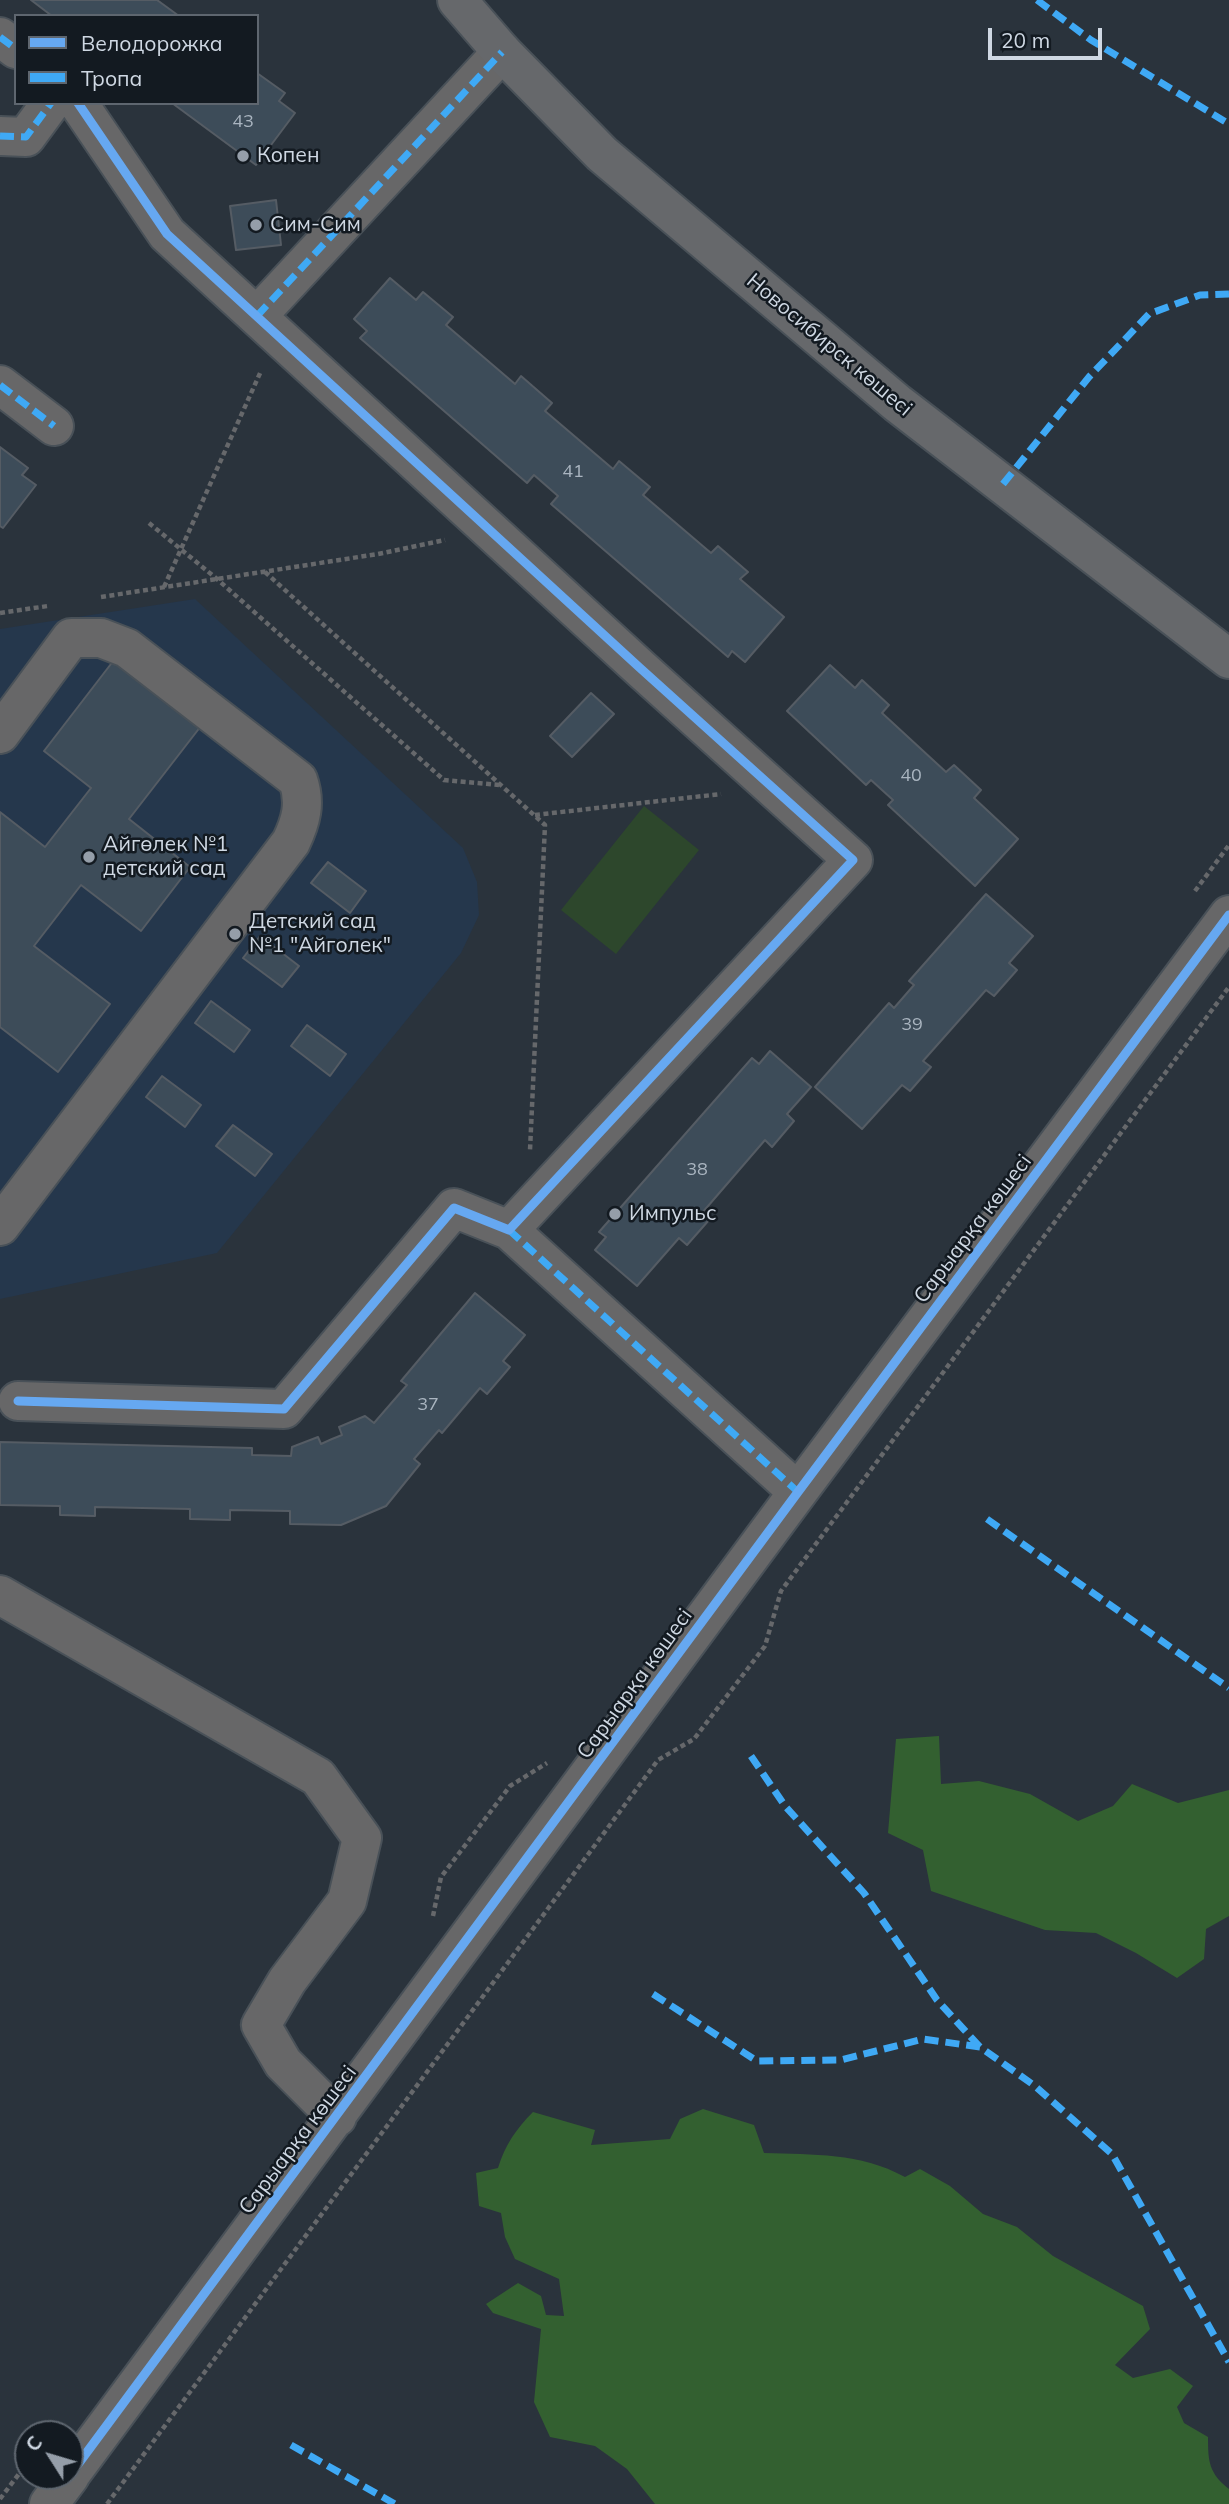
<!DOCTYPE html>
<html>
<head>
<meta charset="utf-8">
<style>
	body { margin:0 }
	#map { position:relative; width:1229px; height:2504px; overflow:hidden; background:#2a333c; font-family:Mulish,sans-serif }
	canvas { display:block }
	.legend { position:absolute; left:14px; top:14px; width:245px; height:91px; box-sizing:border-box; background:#131a21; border:2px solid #5e666f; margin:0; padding:9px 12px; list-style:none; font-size:21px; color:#cfd8e3 }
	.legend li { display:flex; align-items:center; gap:14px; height:35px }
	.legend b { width:35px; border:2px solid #5e666f }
	.north { position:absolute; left:14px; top:2420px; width:70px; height:70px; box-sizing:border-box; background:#131a21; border:2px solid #5e666f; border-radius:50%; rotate:307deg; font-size:19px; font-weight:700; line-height:28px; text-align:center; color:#cfd8e3 }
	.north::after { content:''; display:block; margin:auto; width:24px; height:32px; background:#959ea9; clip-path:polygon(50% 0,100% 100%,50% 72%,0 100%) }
	.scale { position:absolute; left:988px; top:28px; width:114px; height:32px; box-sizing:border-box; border:4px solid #cfd8e3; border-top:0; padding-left:9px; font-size:21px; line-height:24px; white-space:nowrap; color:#cfd8e3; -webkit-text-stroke:5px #131a21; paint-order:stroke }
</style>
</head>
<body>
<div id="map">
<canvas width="1229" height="2504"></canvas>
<ul class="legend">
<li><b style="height:9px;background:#66a8f1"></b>Велодорожка</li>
<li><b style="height:9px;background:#3fa9f5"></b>Тропа</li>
</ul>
<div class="north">С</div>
<div class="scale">20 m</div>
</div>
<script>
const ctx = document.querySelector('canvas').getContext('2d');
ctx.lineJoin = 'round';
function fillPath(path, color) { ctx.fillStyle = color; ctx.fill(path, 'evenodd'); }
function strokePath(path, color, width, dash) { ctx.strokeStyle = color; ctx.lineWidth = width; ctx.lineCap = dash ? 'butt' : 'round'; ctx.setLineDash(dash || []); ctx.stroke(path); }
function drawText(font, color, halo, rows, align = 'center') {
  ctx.font = font + ' Mulish,sans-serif'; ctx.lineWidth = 5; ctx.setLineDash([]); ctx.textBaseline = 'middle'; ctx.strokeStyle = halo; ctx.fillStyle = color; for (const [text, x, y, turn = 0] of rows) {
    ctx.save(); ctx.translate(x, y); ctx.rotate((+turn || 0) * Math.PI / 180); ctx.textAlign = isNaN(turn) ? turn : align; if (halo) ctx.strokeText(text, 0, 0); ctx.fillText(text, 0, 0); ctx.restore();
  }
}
const built = new Path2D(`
	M195,599L463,848L477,882L479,915L461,953L217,1253L0,1299V629Z`);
const green = new Path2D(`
	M644,806L699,850L616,954L561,910Z`);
const forest = new Path2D(`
	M939,1736L941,1784L979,1781L1030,1794L1078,1821L1113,1806L1132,1784L1178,1803L1229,1790V1916L1206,1929L1204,1959L1177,1978L1136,1953L1096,1933L1045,1930L931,1891L923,1850L888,1833L896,1739Z
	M703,2109L754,2125L764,2153C814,2155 859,2152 905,2177L920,2169L950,2186L983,2214L1017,2227L1053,2256L1143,2306L1150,2329L1115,2365L1133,2378L1170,2369L1193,2386L1177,2407L1184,2423L1208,2437C1208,2462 1209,2473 1229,2489V2504H655L627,2469L595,2446L550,2437L534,2402L541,2329L493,2313L486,2304L518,2283L541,2296L546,2315L564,2316L559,2279L515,2259L505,2237L501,2213L479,2206L476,2173L498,2168C505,2145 516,2129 533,2112L595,2130L591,2145L670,2139L680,2119Z`);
const building = new Path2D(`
	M31,0H157L179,16H52Z
	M257,73L285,93L279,101L295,113L256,165L172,103H257Z
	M276,200L281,245L236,250L230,206Z
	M390,278L416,300L423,292L453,317L446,325L515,384L521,376L552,403L545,411L613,469L619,461L650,487L643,495L711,553L718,546L748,572L740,579L784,617L745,662L732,651L728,657L551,504L558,496L534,475L527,483L360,338L367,331L354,319Z
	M0,447L28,468L22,475L36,485L3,528L0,526Z
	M114,660L201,726L129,819L190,867L141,931L81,885L34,946L110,1004L58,1072L0,1027V812L45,847L91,788L44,751Z
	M830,665L855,688L862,680L889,705L882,713L946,772L954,765L981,790L974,798L1018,839L975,886L888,805L893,800L871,780L866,785L787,711Z
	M591,693L614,714L572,757L550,736Z
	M328,862L366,891L350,913L311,883Z
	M986,894L1033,936L1009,963L1017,970L994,996L986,990L923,1061L931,1067L910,1091L902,1085L862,1129L815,1087L889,1003L894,1008L914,985L909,981Z
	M260,936L299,966L282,987L243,958Z
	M211,1001L250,1030L234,1052L195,1023Z
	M307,1025L346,1054L330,1076L291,1046Z
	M770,1051L811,1087L787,1114L794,1121L772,1147L765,1140L702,1213L709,1220L687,1245L679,1238L637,1286L595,1250L606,1237L599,1232L752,1058L759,1064Z
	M162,1076L201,1105L185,1127L146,1097Z
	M233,1125L272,1154L255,1176L216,1146Z
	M475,1293L525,1335L503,1361L510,1367L487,1394L480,1388L442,1433L439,1430L414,1459L420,1464L386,1506L341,1525L290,1524V1511L230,1510V1520L190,1519V1509L95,1507V1516L60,1515V1506L0,1505V1442L252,1448V1455L291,1456L292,1447L318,1437L321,1444L332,1439L342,1435L339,1427L365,1416L374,1423L407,1385L401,1381Z`);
const path = new Path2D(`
	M149,523L217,579L444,780L499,785
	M265,572L545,825L530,1150
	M164,587L261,371
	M101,597L378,554L445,540
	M0,613L48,606
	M535,815L721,794
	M1195,891L1229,845
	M433,1916L441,1877L510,1786L547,1763
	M0,2499L28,2462
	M107,2504L658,1760L694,1739L765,1646L781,1591L1229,987`);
const minor = new Path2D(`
	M0,37L16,49
	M0,136L26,137L51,103
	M257,316L502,52
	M0,385L54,426
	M0,734L71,638H101L127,648L298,780C306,803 301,821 291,842L0,1226
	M509,1230L798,1492
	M18,1401L284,1409L454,1208L509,1230L853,860L640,668L167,234L78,103
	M0,1595L318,1777L362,1838L347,1901L287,1981L261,2025L283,2063L337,2117
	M70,2475L798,1492L1229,915
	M49,2504L70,2476`);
const major = new Path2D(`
	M457,0L502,52L602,154L897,403L1229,659`);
const quiet = new Path2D(`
	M1037,0L1091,40L1229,124
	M0,37L16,49
	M0,136L26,137L51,103
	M257,316L502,52
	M0,385L54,426
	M1003,484L1089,377L1149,314L1200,295L1229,294
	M509,1230L798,1492
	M987,1519L1229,1688
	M751,1756L785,1806L864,1893L937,2000L980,2047
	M653,1994L757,2061L841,2060L923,2039L980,2047L1035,2086L1112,2154L1229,2362
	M291,2445L395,2504`);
const cycleway = new Path2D(`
	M18,1401L284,1409L454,1208L509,1230L853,860L640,668L167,234L78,103
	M70,2475L798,1492L1229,915`);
const markers = [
	[243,156,7,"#959ea9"],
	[256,225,7,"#959ea9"],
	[89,857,7,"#959ea9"],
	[235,934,7,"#959ea9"],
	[615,1214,7,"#959ea9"]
];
const numberNames = [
	["43",243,122],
	["41",573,472],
	["40",911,776],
	["39",912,1025],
	["38",697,1170],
	["37",428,1405]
];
const poiNames = [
	["Копен",257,156],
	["Сим-Сим",270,225],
	["Айгөлек №1",103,845],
	["детский сад",103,869],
	["Детский сад",249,922],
	["№1 \"Айголек\"",249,946],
	["Импульс",629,1214]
];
const streetNames = [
	["Новосибирск көшесі",829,345,40],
	["Сарыарқа көшесі",973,1229,-53],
	["Сарыарқа көшесі",635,1684,-54],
	["Сарыарқа көшесі",298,2140,-53]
];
fillPath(built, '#25374c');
fillPath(green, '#2d472c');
fillPath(forest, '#336030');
fillPath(building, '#3d4c59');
strokePath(building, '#555c64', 2);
strokePath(minor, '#495158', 42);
strokePath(major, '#495158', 42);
strokePath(path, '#66686b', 4.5, [5, 3.5]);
strokePath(minor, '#676768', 38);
strokePath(major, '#66686b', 38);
strokePath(quiet, '#3fa9f5', 7, [14, 7]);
strokePath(cycleway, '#66a8f1', 9);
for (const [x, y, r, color] of markers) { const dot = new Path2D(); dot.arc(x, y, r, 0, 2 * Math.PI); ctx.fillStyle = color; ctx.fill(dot); strokePath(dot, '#131a21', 2.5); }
drawText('18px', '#aab5c0', null, numberNames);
drawText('21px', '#cfd8e3', '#131a21', poiNames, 'left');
drawText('21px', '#cfd8e3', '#131a21', streetNames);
</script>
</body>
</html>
